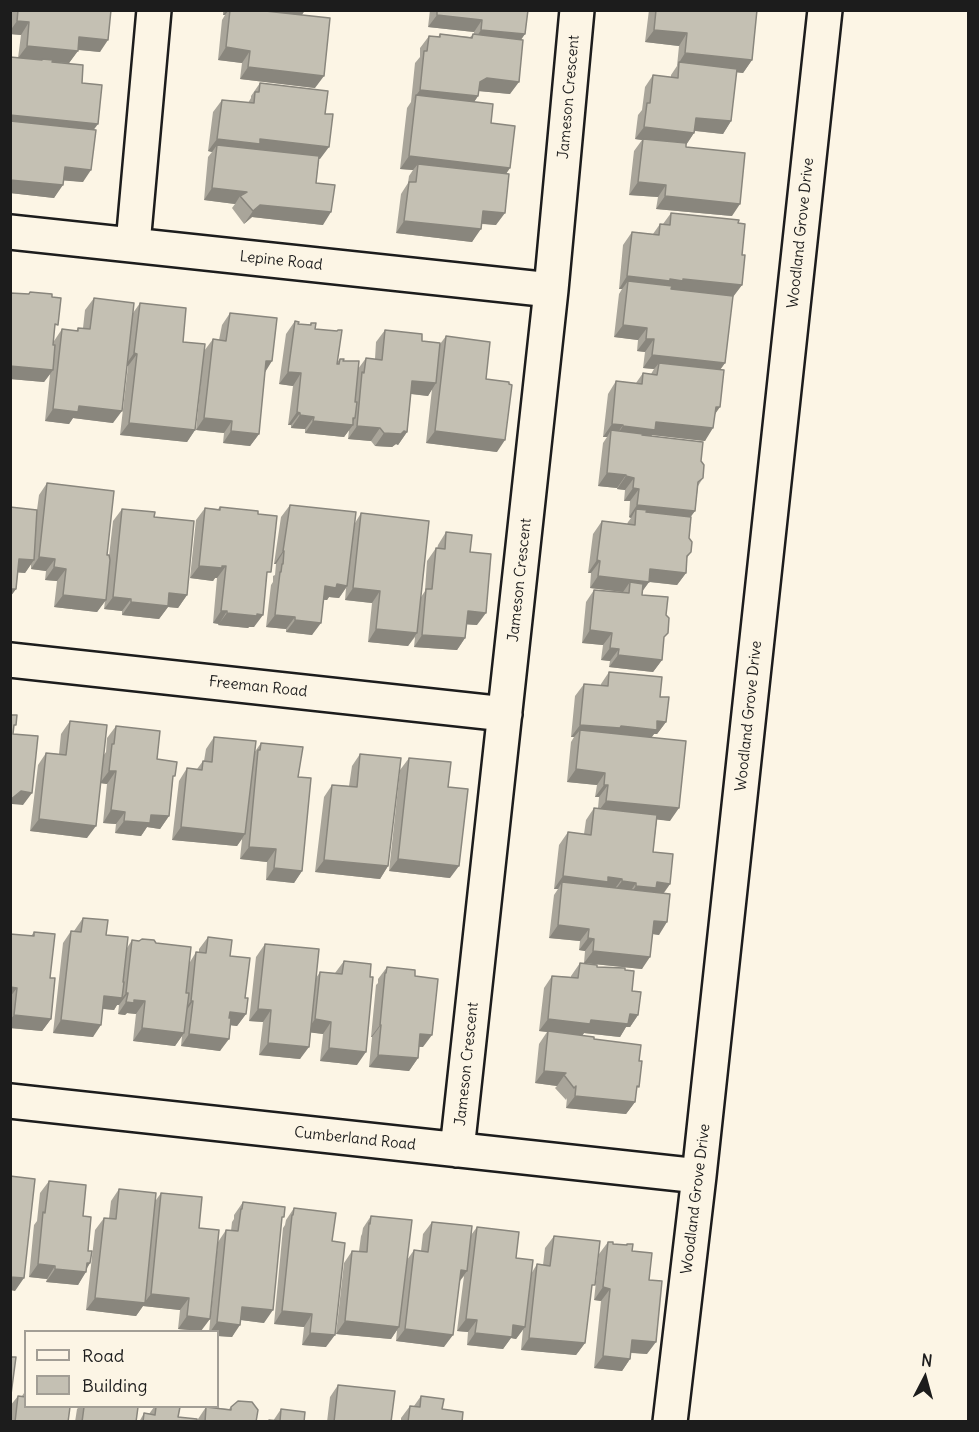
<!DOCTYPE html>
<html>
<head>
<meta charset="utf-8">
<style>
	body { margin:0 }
	#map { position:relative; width:979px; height:1432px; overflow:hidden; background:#fcf5e5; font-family:Delius,sans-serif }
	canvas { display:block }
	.frame { position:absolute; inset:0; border:12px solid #1c1c1c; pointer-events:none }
	.legend { position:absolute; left:24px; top:1330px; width:195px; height:78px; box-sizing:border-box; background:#fcf5e5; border:2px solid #a29e95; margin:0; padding:8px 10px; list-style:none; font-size:18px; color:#1c1c1c }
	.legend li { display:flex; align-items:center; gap:12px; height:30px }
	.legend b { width:30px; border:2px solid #a29e95 }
	.north { position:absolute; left:895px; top:1348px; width:60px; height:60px; -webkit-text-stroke:4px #fcf5e5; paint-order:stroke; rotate:6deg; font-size:16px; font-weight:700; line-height:24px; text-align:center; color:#1c1c1c }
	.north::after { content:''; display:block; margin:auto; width:21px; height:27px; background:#1c1c1c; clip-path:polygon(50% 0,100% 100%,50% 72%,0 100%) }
</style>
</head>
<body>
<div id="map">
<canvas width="979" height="1432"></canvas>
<div class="frame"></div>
<ul class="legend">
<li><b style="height:8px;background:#fcf5e5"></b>Road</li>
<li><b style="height:16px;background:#c4c0b3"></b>Building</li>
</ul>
<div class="north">N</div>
</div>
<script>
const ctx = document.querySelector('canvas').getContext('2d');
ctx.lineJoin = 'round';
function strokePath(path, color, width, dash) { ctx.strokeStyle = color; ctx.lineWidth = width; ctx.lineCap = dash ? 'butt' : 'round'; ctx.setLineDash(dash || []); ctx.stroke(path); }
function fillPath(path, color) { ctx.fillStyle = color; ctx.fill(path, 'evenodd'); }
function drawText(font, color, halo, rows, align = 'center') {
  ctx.font = font + ' Delius,sans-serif'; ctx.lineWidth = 4.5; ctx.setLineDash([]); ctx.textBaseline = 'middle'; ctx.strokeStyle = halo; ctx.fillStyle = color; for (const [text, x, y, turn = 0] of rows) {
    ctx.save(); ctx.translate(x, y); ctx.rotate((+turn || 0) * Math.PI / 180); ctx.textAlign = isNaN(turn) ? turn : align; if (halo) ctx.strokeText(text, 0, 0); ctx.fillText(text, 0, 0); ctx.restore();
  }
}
const minor = new Path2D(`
	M10,232L551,290
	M133,244L154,10
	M10,660L505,714
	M10,1101L699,1176
	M457,1150L551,290L577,10
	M670,1422L699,1176L825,10`);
const wall = new Path2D(`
	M11,10H111L100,52L78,50L69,63L82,83L94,129L83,182L64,180L54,198L10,193V57L18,58L21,35L10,34Z
	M223,10H305L302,15L315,88L240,79L242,63L218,60L222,20L225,15H223Z
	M430,10H528L525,34L521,39L510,94L479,91L478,96L474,102L491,123L506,173L496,225L482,224L472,242L396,233L401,194L408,183L409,176L413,170L400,169L407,108L411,102L415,63L420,57V48L429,36L438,37L440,34L470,37L474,34V32L428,27Z
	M649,10H757L752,60L743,73L736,72L731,121L723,134L695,131L686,145V147L732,216L656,209L658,197L629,195L634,151L642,140L635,139L638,115L642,110L645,87L653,75L671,77V75L677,66L679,46L645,42Z
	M260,83L320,159H319L316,183L323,225L252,217L244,224L232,208L235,204L204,200L208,157L212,152L208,151L213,112L222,100L248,103L251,98V96Z
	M671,213L738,223L742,255V285L732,297L725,363L720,370L715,415L705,441L652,435L651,436L701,461L703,478L698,486L695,511L690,517L689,538L691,552L687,558L686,573L677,585L649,582L642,592V595L664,638L662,660L653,672L609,667L610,661L601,660L603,645L582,643L586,602L594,590L623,592L590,588L591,573H588L593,534L602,521L627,524L628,522L631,518L629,517L630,501H624L625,490L617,489V488L598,486L603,443L607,437H603L608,394L616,381L636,383L643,373L651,374L654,369L643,368L645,352L637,351L638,340L614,337L619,294L622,289H619L623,245L632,232L653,234L660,224H663Z
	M30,292L54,330L53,345L54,341L62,329L76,331L78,328H83L85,310L94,298L133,313L140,303L183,342L204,351L213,339L219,340L222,325L230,313L265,372L259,434L250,446L223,443L224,433L196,430L202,370L195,430L187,442L120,435L128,366H127L113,423L73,418L69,424L45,421L50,374L44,382L10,379V293L28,294Z
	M295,321L298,324L310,325L311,323L315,329L337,331L338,330L337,362L340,359L358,369L366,358L375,359L376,342L385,330L422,341L440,344L446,336L486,379L497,452L426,443L432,389L428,396L411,394L407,432L398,445L396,444L392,447L375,446L371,441L348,439L349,430L344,437L305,433V429L291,428V425H288L293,386L279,384L286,334Z
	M47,483L107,555L109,556L113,521L122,509L154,517L187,595L178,608L168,607L159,619L122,615V611L104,609L105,601L97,612L54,607L57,581L45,580L46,571L31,569V564L25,573L18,572L16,589L10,597V507L37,510L39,495Z
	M290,505L355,523L361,513L421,597L425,591L427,561L436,548L437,549L438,545L446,532L470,552L477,625L467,624L465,638L457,650L414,647L415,637L408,646L368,642L372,603L345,600L346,588L339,598L329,597L327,600H323L312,635L286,632V629L266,627L271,585L273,582V576L275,575L276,564H274L281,517Z
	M220,507L258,514L267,579L254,627H249L248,628L218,625L219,624L213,623L217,578H215L213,581L190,578L196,520L205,508L218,509Z
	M609,672L660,697L666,722L657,734H654L651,738L670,821L657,819L653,852L670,884L664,893L659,935L653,934L642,969L584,963L585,951L579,950L580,941L549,938L554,895L558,889H554L559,845L568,832L584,834L586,820L594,808H598L599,797H595L597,785L567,782L571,742L574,737H571L575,696L584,684L601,686V684Z
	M70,721L103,756L106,752L107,738L116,726L157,759L173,779L169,816L160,829L147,827L141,836L115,833L116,824L103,823L107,784L100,783L87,838L30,831L38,765L46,753L59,754L61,734Z
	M214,737L254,753L261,743L298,777L302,871L294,883L266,880L267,862L240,859L242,839L237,846L172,840L179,781L187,768L197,769L203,761H204L206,749Z
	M360,754L388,866L380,879L315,872L324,797L332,785L349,786L352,766Z
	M409,758L448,787L450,878L389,871L400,770Z
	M83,918L106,935L127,948L132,940L156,943L190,962L196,952H199V949L208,937L230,956L245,998L246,1014L237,1026L230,1025L220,1051L181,1046L182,1036L175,1046L133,1041L136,1014L127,1013L125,1015L118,1014L119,1005H117L114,1010L103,1009L93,1037L53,1033L63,943L71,931H74Z
	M34,932L50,978L51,1019L42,1031L10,1028V934L31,936Z
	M265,944L316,978L320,972L335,973L344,961L357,1065L320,1061L323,1034L310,1032L300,1059L259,1055L263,1022L249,1021L256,957Z
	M580,963L597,967L625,970L632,991L638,1015L630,1027H626L620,1037L584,1033L582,1035L594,1039L636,1092L635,1102L626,1114L566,1108L567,1098L566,1100L555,1088L557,1086L535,1083L539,1044L547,1032L539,1031L544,988L552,976L571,977V976Z
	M387,967L415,976L423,1047H419L418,1058L409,1071L369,1067L372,1037H371L376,985L378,983V979Z
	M49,1181L88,1251L90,1263L78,1285L46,1282L47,1279L29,1277L34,1225L37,1221L40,1193Z
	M119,1189L156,1200L161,1193L199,1228L201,1331L178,1329L180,1310L143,1306L136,1316L86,1310L95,1230L104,1218H109L111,1201Z
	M243,1202L282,1220L264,1323L241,1320L232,1337L218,1336V1332H209L218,1242L226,1230L231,1231L232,1222L234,1219V1215Z
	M294,1208L332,1241L326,1347L302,1345L304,1327L274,1324L283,1228L285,1225L286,1220Z
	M371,1216L407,1260L414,1250L421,1251L423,1234L432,1222L471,1235L477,1227L516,1258L531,1274L537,1264L543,1265L545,1248L554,1236L591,1291L585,1343L576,1355L521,1350L523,1329L516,1339L511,1338L503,1349L467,1345L468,1332L457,1331L464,1276L460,1281L444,1347L396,1341L397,1330L391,1339L336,1334L344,1263L352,1251H359L361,1236L362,1234L363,1228Z
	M608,1242L613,1244L626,1245L627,1244L649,1280L647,1354L631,1353L630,1359L622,1371L594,1368L601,1301L594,1300L599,1254Z
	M338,1385L391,1422H327L330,1397Z
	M26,1390V1407L68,1422H10V1406L18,1396H22Z
	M421,1396L442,1409L462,1422H401V1418L410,1406H414Z
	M79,1407H138L136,1422H75L77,1409Z
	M154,1407H180L178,1417L197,1422H139L144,1413L149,1414Z
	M206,1407L229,1409L231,1407L256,1422H197L198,1419Z
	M281,1409L304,1422H268L269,1420L273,1421Z`);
const shadedWall = new Path2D(`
	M226,10H229L225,15H223Z
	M230,10H305L297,22Z
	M437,15L482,20L474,32L428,27Z
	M17,21L29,22L21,35L10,34V31Z
	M481,30L525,34L516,47L473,42Z
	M654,30L687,33L679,46L645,42Z
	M79,37L108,40L100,52L71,49Z
	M27,46L78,51L69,63L42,61V59L41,61L18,58Z
	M226,47L250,51L242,63L218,60Z
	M685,53L752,60L743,73L679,66V62L677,66Z
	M248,67L324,76L315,88L240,79Z
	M487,78L519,82L510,94L478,91L480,82Z
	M420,90L478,96L470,108L416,95L411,102Z
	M10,115L98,124L89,136L10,128Z
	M696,118L731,121L723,134L688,130Z
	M644,127L694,133L686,145L643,139L642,140L635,139Z
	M217,139H260L329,147L320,159L254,152L217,145L212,152L208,151Z
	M409,156L510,168L502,180L418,164L413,170L400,169Z
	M65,167L91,170L83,182L57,180Z
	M10,180L63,185L54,198L10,193Z
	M638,182L666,185L658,197L629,195Z
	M212,188L247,192L240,196L235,204L204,200Z
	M665,196L740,204L732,216L656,209Z
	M260,205L331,212L323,225L252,217L244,224L253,211Z
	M483,211L505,213L496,225L475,223Z
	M404,221L481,229L472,242L396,233Z
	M627,276L683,279L742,285L733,297L675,291L628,281L622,289H619Z
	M623,325L647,328L638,340L614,337Z
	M646,339H654L645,352L637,351Z
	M134,353L137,354L128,366H125Z
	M652,355L725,363L716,375L659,363L654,369L643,368Z
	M266,361H272L264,374Z
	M10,366L53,370L44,382L10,379Z
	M288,372L301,373L293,386L279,384Z
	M412,381L436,383L428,396L404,393Z
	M79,406L122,411L113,423L73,418L69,424L45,421L53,409Z
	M716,407H720L711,420Z
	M297,412L300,413L291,425H288Z
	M300,415L314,417L305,429L291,428Z
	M204,418L232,421L224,433L196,430Z
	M353,418H355L351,425H353L344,437L305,433L313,421Z
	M656,422L713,428L705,441L652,435L647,442L614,439L623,426Z
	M129,423L195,430L187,442L120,435Z
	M612,424L623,425L614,438L611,430L607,437H603Z
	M357,426L380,428L371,441L348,439Z
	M231,431L259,434L250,446L223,443Z
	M404,431L407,432L398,445L396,444L392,447L375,446L384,433Z
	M435,431L505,440L497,452L426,443Z
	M607,473L626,475L617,488L598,486Z
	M626,476L634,478L625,490L617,489Z
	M633,488L639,489L630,501H624Z
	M637,505L695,511L686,523L636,509L631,518L629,517Z
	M283,551H284L276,564H274Z
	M39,557L55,559L46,571L31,569Z
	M19,559L34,560L25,573L11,572Z
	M597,560L600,561L591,573H588Z
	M199,566H226L217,578H215L213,581L190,578Z
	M54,567L66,569L57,581L45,580Z
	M650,569L686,573L677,585L642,581Z
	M598,576L649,582L640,594L630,582L623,592L590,588Z
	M337,584L347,586L339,598L329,597L327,600L316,599L325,586Z
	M353,588L380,591L372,603L345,600Z
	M10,589H16L10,597Z
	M169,593L187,595L178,608L168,607L159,619L122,615L131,602Z
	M63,595L106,600L97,612L54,607Z
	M113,597L131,599L122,611L104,609Z
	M221,611H227L219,624L213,623Z
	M468,611L486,613L477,625L459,624Z
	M227,613L257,614L263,615L254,627H249L248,628L218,625Z
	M275,615L295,617L286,629L266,627Z
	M295,620L321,623L312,635L286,632Z
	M376,629L417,633L408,646L368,642Z
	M590,630L612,633L603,645L582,643Z
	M422,635L465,638L457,650L414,647Z
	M610,648L619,649L610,661L601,660Z
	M618,655L662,660L653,672L609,667Z
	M657,721L666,722L657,734H654L648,742L580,730L574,737H571L580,725L621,726Z
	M576,769L605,773L597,785L567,782Z
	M109,771H116L107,784L100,783Z
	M604,785H608L599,797H595Z
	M21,791L32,793L23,805L12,804L10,805V800Z
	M606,801L679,808L670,821L597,813Z
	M111,810L125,812L116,824L103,823Z
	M151,815L169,816L160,829L147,827L141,836L115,833L124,821Z
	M39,819L96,826L87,838L30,831Z
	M181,827L245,834L237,846L172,840Z
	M249,847L276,849L267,862L240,859Z
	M398,859L459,866L450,878L389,871Z
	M324,860L388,866L380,879L315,872Z
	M274,868L302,871L294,883L266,880Z
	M563,876L608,877L622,879L613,891L562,882L558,889H554Z
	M622,881L636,883L628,895L613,893Z
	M657,882L670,884L661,896L627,898L636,886Z
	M654,921L667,922L659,935L646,933Z
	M558,925L589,929L580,941L549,938Z
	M588,938L594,939L585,951L579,950Z
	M593,951L650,957L642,969L584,963Z
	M10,987L17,988L10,997Z
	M126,993H128L119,1005H117L114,1010L96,1008L104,996L122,998Z
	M134,1000L145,1001L136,1014L127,1013L125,1015L118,1014L126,1002Z
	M191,1001H193L184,1014L182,1013Z
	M258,1009L271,1010L263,1022L249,1021Z
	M230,1012L246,1014L237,1026L221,1024Z
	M630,1014L638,1015L630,1027H626L620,1037L584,1033L582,1036L539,1031L548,1019L591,1020Z
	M14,1015L51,1019L42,1031L10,1028V1020Z
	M315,1019L331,1022L323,1034L306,1032Z
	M61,1020L101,1025L93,1037L53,1033Z
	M380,1025H381L372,1037H371Z
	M142,1028L184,1033L175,1046L133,1041Z
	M189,1034L229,1039L220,1051L181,1046Z
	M420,1034L432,1035L423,1047L411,1046Z
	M268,1043L309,1047L300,1059L259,1055Z
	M329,1048L366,1052L357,1065L320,1061Z
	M378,1055L418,1058L409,1071L369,1067Z
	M544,1071L566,1073L557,1086L535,1083Z
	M575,1096L635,1102L626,1114L566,1108Z
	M87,1263H90L84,1272H86L78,1285L46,1282L55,1269Z
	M38,1264L55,1266L47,1279L29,1277Z
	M461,1270L467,1271L458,1283Z
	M10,1277L24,1278L15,1291L10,1290Z
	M603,1287L610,1289L601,1301L594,1300Z
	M151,1294L189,1298L180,1310L143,1306L136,1316L86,1310L95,1298L144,1303Z
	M242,1307L273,1310L264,1323L233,1319Z
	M282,1311L312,1314L304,1327L274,1324Z
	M187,1316L210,1319L201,1331L178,1329Z
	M466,1319L477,1320L468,1332L457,1331Z
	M345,1321L399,1327L391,1339L336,1334Z
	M217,1322L240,1325L232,1337L218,1336V1332H210Z
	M513,1325L525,1327L516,1339L511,1338L503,1349L467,1345L475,1333Z
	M405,1329L453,1335L444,1347L396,1341Z
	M310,1333L335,1335L326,1347L302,1345Z
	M529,1338L585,1343L576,1355L521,1350Z
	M632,1340L656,1342L647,1354L623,1352Z
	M603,1356L630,1359L622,1371L594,1368Z`);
const building = new Path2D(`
	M18,10H111L108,40L79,37L78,51L27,46L29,22L17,21Z
	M230,10H256L330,18L324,76L248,67L250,51L226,47Z
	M437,10H528L525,34L481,30L482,20L437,15Z
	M656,10H757L752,60L685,53L687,33L654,30Z
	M440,34L472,38L473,34L523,40L519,82L487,78L480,82L478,96L420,90L424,51H427L429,36L440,37Z
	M10,57L42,60V59L53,60L52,62L83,65L82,83L102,85L98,124L10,115Z
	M679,62L737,69L731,121L696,118L694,133L644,127L647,103H650L653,75L678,78Z
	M260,83L328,91L325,114H333L329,147L260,139V144L217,139L222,100L254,103L255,92H259Z
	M416,95L493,104L491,123L515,126L510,168L409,156Z
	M10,121L96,130L91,170L65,167L63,185L10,180Z
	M643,139L686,143V147L745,153L740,204L665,196L666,185L638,182Z
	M217,145L319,156L316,183L335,185L331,212L260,205L253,211L240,196L247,192L212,188Z
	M418,164L509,174L505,213L483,211L481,229L404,221L409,182H416Z
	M671,213L739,220L738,223L745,224L742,255H745L742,285L683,279V281L670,279V281L627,276L632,232L659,235L660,224L670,225Z
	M628,281L672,286L671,289L733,296L725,363L652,355L654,339H646L647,328L623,325Z
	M30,292L52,294V297L61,298L58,325L55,324L53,345H55L53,370L10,366V293L29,294Z
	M94,298L134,303L122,411L79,406L78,412L53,409L62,329L78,331V328L90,329Z
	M140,303L186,308L183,342L205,344L195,430L129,423L137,354L134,353Z
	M230,313L277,318L272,361H266L259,434L231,431L232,421L204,418L213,339L226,341Z
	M295,321L299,322L298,324L311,325V323H316L315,329L337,331L338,330H342L337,364H339L340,359H344L343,361H359L355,402H357L355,418H353V425L313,421L314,417L300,415V413L297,412L301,373L288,372Z
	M385,330L422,334V341L440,343L436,383L412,381L407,432L404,431L401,434L384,433L380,428L357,426L362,372L364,373L366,358L382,360Z
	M446,336L490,342L486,379L509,382V384L512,385L505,440L435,431Z
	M659,363L724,370L720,407H716L713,428L656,422L655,430L623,426V425L612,424L616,381L642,384L643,373L657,375Z
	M611,430L643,434L642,435L703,442L701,461L704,465L703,478L698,482L695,511L637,505L639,489L633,488L634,478L626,476V475L607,473Z
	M47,483L114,491L107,555H109L110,560L106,600L63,595L66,569L54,567L55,559L39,557Z
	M290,505L356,512L347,586L337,584L336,588L325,586L321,623L295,620V617L275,615L280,572H281L282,564H283L284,551H283Z
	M10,507L37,510L34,560L19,559L16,589H10Z
	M220,507L258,511V514L277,516L271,572H267L263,615L257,614V616L227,613V611H221L226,566H222V568L199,566L205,508L220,510Z
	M122,509L155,512L154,517L194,521L187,595L169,593L168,606L131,602V599L113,597Z
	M636,509L647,510L646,512L691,517L689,538L692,542L691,552L687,556L686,573L650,569L649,582L598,576L600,561L597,560L602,521L635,525Z
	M361,513L429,521L417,633L376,629L380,591L353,588Z
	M446,532L472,535L470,552L491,554L486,613L468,611L465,638L422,635L426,589H432L436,548L445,549Z
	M630,582L643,584L642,595L668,597L666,615L669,618L668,633L664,637L662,660L618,655L619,649L610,648L612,633L590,630L594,590L629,593Z
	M609,672L662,677L660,697H669L666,722L657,721V730L621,726L620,728L580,725L584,684L608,686Z
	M10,715H17L16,725H14L13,734L38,736L32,793L21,791L10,800Z
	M70,721L107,725L96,826L39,819L46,753L66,755Z
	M116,726L160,731L157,759L177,762L175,776H173L169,816L151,815L150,823L124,821L125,812L111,810L116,771H109L112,744H114Z
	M580,730L686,741L679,808L606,801L608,785H604L605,773L576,769Z
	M214,737L256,741L245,834L181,827L187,768L202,770L203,761L212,762Z
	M261,743L303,747L298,777L311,778L302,871L274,868L276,849L249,847L258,750H260Z
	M360,754L401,758L388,866L324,860L332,785L357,787Z
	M409,758L451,762L448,787L468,789L459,866L398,859Z
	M594,808L657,815L653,852L673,854L670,884L657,882L656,888L636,886V883L622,881V879L608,877V882L563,876L568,832L591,835Z
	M562,882L670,894L667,922L654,921L650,957L593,951L594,939L588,938L589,929L558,925Z
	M83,918L108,920L106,935L128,937L123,982H124L122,998L104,996L101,1025L61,1020L71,931L81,932Z
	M34,932L55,934L50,978H55L51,1019L14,1015L17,988L10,987V934L34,936Z
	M208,937L232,940L230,956L250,958L245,998H248L246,1014L230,1012L229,1018H231L229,1039L189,1034L193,1001H191L196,952L206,953Z
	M142,939L154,940L156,943L191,947L186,993H189L184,1033L142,1028L145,1001L134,1000V1003L126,1002L128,993H126L132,940L139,941Z
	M265,944L319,949L309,1047L268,1043L271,1010L258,1009Z
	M344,961L371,964L370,977H373L366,1052L329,1048L331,1022L315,1019L320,972L342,974Z
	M580,963L597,965V967L625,968V970L634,971L632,991L641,992L638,1015L630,1014L628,1024L591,1020L590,1024L548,1019L552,976L578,978Z
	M387,967L415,970V976L438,979L432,1035L420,1034L418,1058L378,1055L381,1025H380L385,973H386Z
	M548,1031L594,1037V1039L641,1045L639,1061H642L639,1087L637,1086L635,1102L575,1096L576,1086L574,1088L564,1075L566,1073L544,1071Z
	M10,1176L35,1179L24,1278L10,1277Z
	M49,1181L86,1185L83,1216L91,1217L88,1251H92L90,1263H87L86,1272L55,1269V1266L38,1264L43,1212L45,1213Z
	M119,1189L156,1193L145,1303L95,1298L104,1218L116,1219Z
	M161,1193L202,1197L199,1228L219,1230L210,1319L187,1316L189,1298L151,1294Z
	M243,1202L285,1207L284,1217H282L273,1310L242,1307L240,1325L217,1322L226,1230L238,1231L241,1209H242Z
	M294,1208L336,1213L332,1241L345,1243L335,1335L310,1333L312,1314L282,1311L292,1215H293Z
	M371,1216L412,1220L399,1327L345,1321L352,1251L367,1252L369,1223L370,1224Z
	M432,1222L472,1226L467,1271L461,1270L453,1335L405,1329L414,1250L428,1252Z
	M477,1227L519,1232L516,1258L533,1260L525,1327L513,1325L512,1337L475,1333L477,1320L466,1319Z
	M554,1236L600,1241L595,1285H592L585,1343L529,1338L537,1264L550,1266Z
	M608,1242H613V1244L627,1245V1244H633L632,1251L652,1253L649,1280L662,1281L656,1342L632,1340L630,1359L603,1356L610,1289L603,1287Z
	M10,1357H16L10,1402Z
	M338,1385L395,1391L391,1422H334Z
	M18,1396L26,1397V1407H70L68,1422H15Z
	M421,1396L444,1399L442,1409L463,1412L462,1422H408L410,1406L420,1407Z
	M238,1401L252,1402L258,1410L256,1422H205L206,1407L231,1410V1407Z
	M84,1407H138L136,1422H82Z
	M156,1407H180L178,1417L197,1419V1422H143L144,1413L155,1415Z
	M281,1409L305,1412L304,1422H269V1420L280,1421Z`);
const streetNames = [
	["Jameson Crescent",569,97,-85],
	["Woodland Grove Drive",801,233,-84],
	["Lepine Road",281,261,6],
	["Jameson Crescent",520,580,-84],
	["Freeman Road",258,687,6],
	["Woodland Grove Drive",749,716,-84],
	["Jameson Crescent",467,1064,-84],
	["Cumberland Road",355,1139,6],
	["Woodland Grove Drive",696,1199,-83]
];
strokePath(minor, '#1c1c1c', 38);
strokePath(minor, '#fcf5e5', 33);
fillPath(wall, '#a9a59a');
fillPath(shadedWall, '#89867d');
fillPath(building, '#c4c0b3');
strokePath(building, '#89867d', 1.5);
drawText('15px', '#1c1c1c', '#fcf5e5', streetNames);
</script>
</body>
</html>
